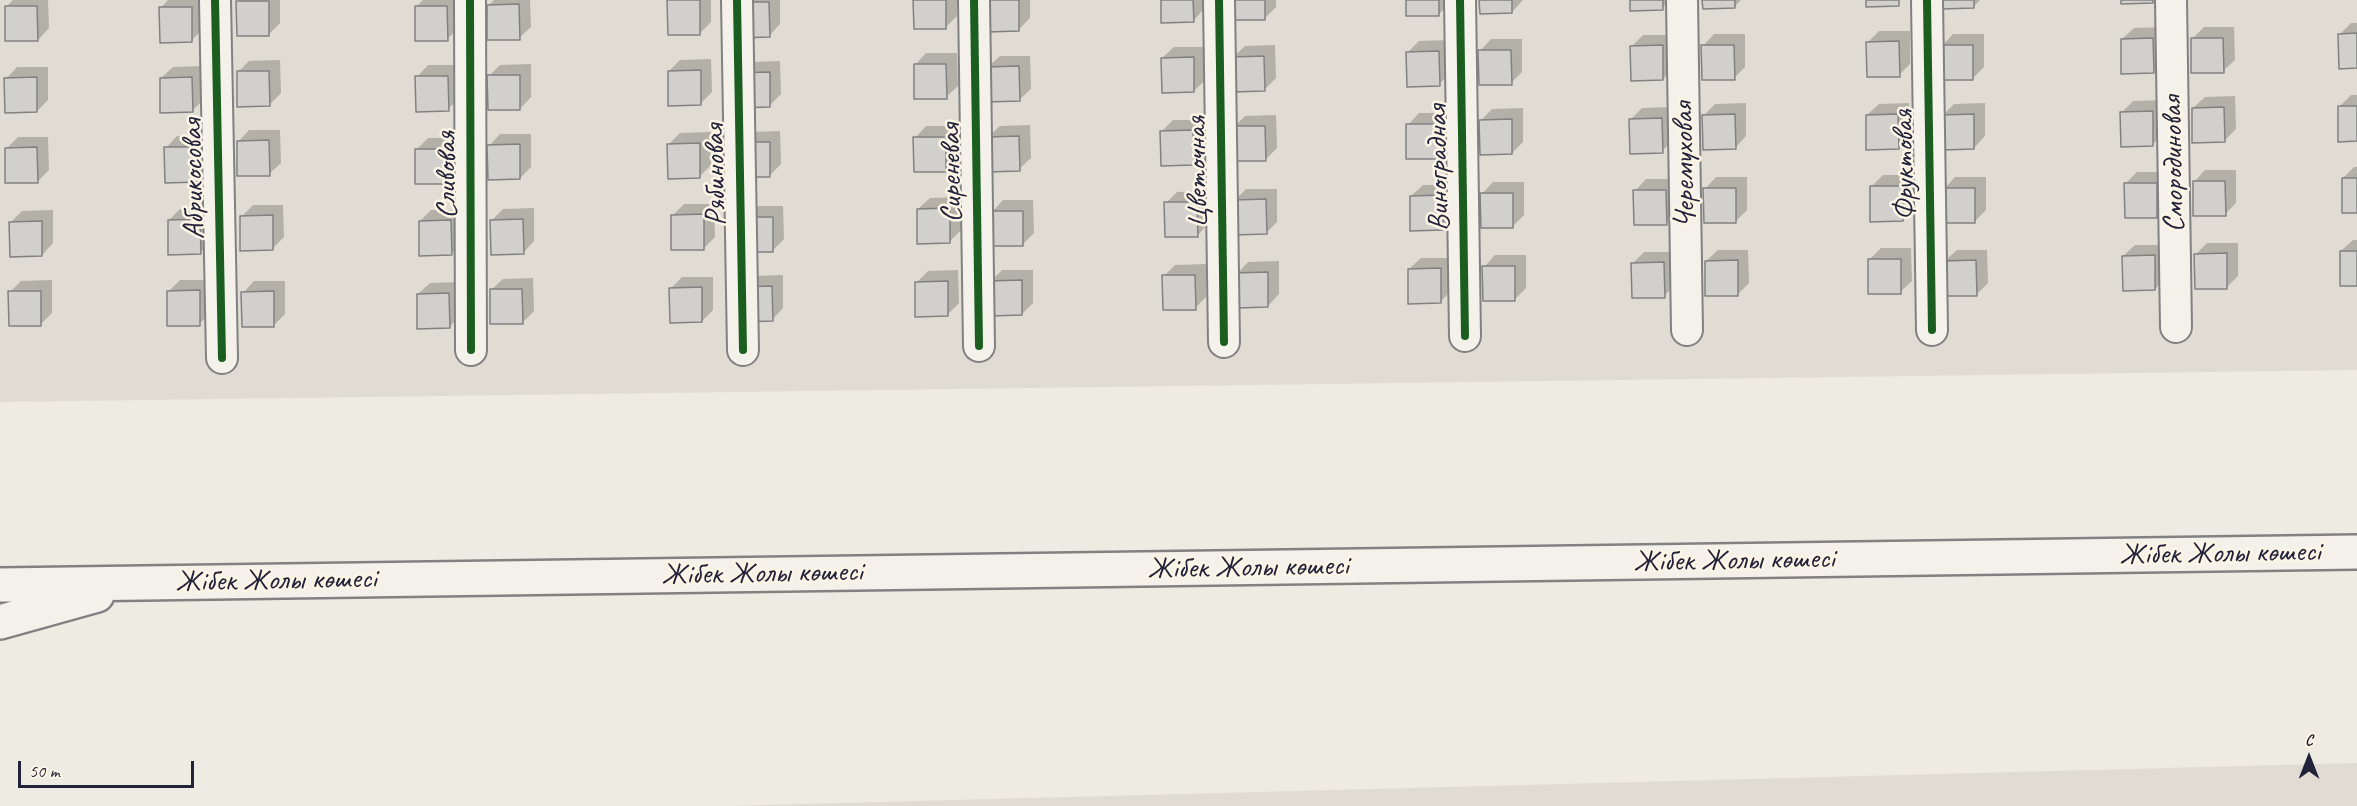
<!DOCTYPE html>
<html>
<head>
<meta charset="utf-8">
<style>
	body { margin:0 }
	#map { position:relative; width:2357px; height:806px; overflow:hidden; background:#eeebe3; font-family:Caveat,sans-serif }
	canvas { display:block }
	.north { position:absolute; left:2279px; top:728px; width:60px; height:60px; -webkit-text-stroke:4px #fcf5e5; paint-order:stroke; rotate:0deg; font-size:16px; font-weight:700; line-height:24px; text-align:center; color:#22223b }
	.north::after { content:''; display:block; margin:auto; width:21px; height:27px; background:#22223b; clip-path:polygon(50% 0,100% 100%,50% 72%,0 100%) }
	.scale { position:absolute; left:18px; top:761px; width:176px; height:27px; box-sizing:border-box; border:3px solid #22223b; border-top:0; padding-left:8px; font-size:18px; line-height:21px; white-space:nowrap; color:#22223b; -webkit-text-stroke:4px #fcf5e5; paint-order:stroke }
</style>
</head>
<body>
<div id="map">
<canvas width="2357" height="806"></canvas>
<div class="north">С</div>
<div class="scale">50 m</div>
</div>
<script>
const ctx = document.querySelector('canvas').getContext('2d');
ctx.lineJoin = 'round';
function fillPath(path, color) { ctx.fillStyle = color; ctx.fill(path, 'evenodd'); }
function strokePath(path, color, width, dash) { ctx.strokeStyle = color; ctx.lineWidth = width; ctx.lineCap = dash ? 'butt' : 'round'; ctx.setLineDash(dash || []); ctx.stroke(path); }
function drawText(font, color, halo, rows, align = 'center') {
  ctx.font = font + ' Caveat,sans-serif'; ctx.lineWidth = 5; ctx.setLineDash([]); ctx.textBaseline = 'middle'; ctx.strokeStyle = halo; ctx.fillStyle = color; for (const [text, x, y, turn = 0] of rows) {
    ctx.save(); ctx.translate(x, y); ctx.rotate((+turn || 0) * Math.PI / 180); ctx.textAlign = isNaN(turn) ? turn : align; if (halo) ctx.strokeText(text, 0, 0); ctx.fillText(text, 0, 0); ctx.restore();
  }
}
const green = new Path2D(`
	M0,0H2357V370L0,402Z
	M2357,763V806H726Z`);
const shadow = new Path2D(`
	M13,0H48L49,28L38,40L6,7Z
	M168,0H203V29L192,40L161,8Z
	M240,0H280V23L269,34L238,2Z
	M423,0H458L459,28L447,39L416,7Z
	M494,0H530L531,27L519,38L488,6Z
	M669,0H711V22L700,33Z
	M741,0H780V24L769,36Z
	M915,0H957V16L946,27Z
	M988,0H1030V18L1019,29Z
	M1162,0H1204V9L1193,21Z
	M1234,0H1276V7L1265,18Z
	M1408,0H1450V3L1439,14Z
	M1481,0H1523L1512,12Z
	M1631,0H1670L1662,8Z
	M1704,0H1741L1734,7Z
	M1943,0H1980L1973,7Z
	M2351,23H2357V67L2340,34Z
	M2164,27L2165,61L2153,72L2122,39L2134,28Z
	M2204,27H2234L2235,60L2223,71L2192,39Z
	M1879,31H1910V64L1899,75L1868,42Z
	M1714,34H1745V67L1734,78L1703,46Z
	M1953,34H1984V67L1973,78L1942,46Z
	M1643,35H1674V68L1663,79L1632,46Z
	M1491,39H1522V72L1511,83L1480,51Z
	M1450,40L1451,73L1439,84L1408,52L1419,41Z
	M1275,45L1276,78L1264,90L1233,57L1245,46Z
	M1174,47H1204L1205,80L1194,91L1162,58Z
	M926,53H957L958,86L946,97L915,65Z
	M1000,56H1030L1031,89L1019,100L988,67Z
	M711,59L712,92L700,104L669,71L680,60Z
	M280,60L281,93L269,105L238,72L249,61Z
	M780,61L781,94L769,106L739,107L750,62Z
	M531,64V97L520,109L489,76L500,65Z
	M428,65H459V98L448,109L417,77Z
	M203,66L204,99L192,111L161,78L173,67Z
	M17,67H48V100L37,111L6,79Z
	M2351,95H2357V140L2339,107Z
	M2235,96L2236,129L2224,141L2193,108L2205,97Z
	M2163,100L2164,133L2153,144L2122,112L2133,101Z
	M1746,103V136L1735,148L1704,115L1715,104Z
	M1909,103L1910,137L1898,148L1867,115L1879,104Z
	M1985,103V136L1974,148L1943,115L1954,104Z
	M1673,107V140L1662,151L1631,119L1642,108Z
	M1523,108V142L1512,153L1481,120L1492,109Z
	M1419,113H1449L1450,146L1439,157L1408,125Z
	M1276,115L1277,148L1265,160L1234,127L1245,116Z
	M1173,120H1204V153L1193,164L1162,131Z
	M1030,125L1031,158L1019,169L988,137L1000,126Z
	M926,126H957V159L946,170L915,138Z
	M249,130H280L281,163L269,174L238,142Z
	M780,131L781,164L769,176L750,132Z
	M711,132V165L700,176L669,144L680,133Z
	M500,134H531V167L520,178L489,146Z
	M177,136H208V169L197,180L166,148Z
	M18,137H48L49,170L38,181L6,149Z
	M428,138H458L459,171L447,182L416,150Z
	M2354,167H2357V211L2343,178Z
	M2205,170H2236V203L2225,214L2194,182Z
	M2137,172H2168V205L2157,216L2125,184Z
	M1883,175H1913L1914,208L1902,219L1871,187Z
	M1716,177H1747V210L1736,221L1705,189Z
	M1955,177H1986V210L1975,221L1944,189Z
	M1646,179H1677V212L1666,223L1635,191Z
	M1493,182H1524V215L1513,226L1482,194Z
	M1423,185H1453L1454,218L1442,229L1411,196Z
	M1246,189H1277V222L1266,233L1235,200Z
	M1208,191V224L1197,236L1166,203L1177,192Z
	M960,197L961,230L949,242L918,209L930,198Z
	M1003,200H1033L1034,233L1023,244L992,212Z
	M684,204H714L715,237L704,248L672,216Z
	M253,205H283L284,237L272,249L241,217Z
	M753,206H783L784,239L773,250L742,251Z
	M211,208V241L200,253L169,220L180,209Z
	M534,208V241L523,253L492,220L503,209Z
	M53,210V243L42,255L11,222L22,211Z
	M431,210H462V243L451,254L420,221Z
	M2353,240H2357V284L2341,251Z
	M2207,243H2238V276L2227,287L2196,254Z
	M2135,245H2165L2166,278L2155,289L2123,256Z
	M1881,248H1911L1912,281L1900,292L1869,260Z
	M1718,250H1748L1749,283L1738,294L1706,261Z
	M1957,250H1987L1988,283L1977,294L1945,261Z
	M1644,252H1675V285L1664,296L1633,263Z
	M1495,255H1526V288L1515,299L1484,267Z
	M1421,258H1451L1452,290L1440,302L1409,269Z
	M1279,261V294L1268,306L1237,274L1248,262Z
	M1206,264V297L1195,308L1164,276L1175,265Z
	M958,270L959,303L948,314L917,282L928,271Z
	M1002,270H1033V303L1022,314L991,281Z
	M783,275V308L772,320L741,321L752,276Z
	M682,277H713V310L702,321L671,288Z
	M533,278L534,311L522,323L491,290L503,279Z
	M52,280V313L41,324L10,292L21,281Z
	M180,280H210L211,313L199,324L168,292Z
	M254,281H285V314L274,325L243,293Z
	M460,282L461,315L449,327L418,294L430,283Z`);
const building = new Path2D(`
	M667,0H700V35H668Z
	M913,0H946V29H914Z
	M986,0H1019V31L987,32Z
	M1161,0H1193L1194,22L1161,23Z
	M1232,0H1265V20H1233Z
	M1406,0H1439V16H1406Z
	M1479,0H1512V13L1480,14Z
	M1630,0H1663V10L1630,11Z
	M1702,0H1735V8L1703,9Z
	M1866,0H1899V6L1866,7Z
	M1941,0H1974V8L1941,9Z
	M2121,0H2153V3L2121,4Z
	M236,1H269V36H237Z
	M736,2H769L770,37L737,38Z
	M519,4L520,40H487V5Z
	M5,6H37L38,41H5Z
	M415,6H447L448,41H415Z
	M159,7H192V42L160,43Z
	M2357,33V68L2339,69L2338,34Z
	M2153,38L2154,73L2121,74V39Z
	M2191,38H2223L2224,73H2191Z
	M1899,41L1900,77H1867L1866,42Z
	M1663,45V80L1631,81L1630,46Z
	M1701,45H1734L1735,80H1702Z
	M1940,45H1973V80H1941Z
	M1478,50H1511L1512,85H1479Z
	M1439,51L1440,86L1407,87L1406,52Z
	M1264,56L1265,91L1232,92V57Z
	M1194,57V92L1162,93L1161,58Z
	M914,64H946L947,99H914Z
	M1019,66L1020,101L987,102V67Z
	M701,70V105L668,106V71Z
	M237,71H269L270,106L237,107Z
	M770,72V107L737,108V73Z
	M487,75H520V110H488Z
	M415,76H448L449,111L416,112Z
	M37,77V112L5,113L4,78Z
	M192,77L193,112L160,113V78Z
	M2338,106H2357V141L2338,142Z
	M2224,107L2225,142L2192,143V108Z
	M2153,111V146L2121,147L2120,112Z
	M1735,114L1736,149L1703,150L1702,115Z
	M1898,114L1899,149L1866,150V115Z
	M1974,114V149L1942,150L1941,115Z
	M1662,118L1663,153L1630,154L1629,119Z
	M1512,119V154L1480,155L1479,120Z
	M1406,124H1439V159H1406Z
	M1233,126H1265L1266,161H1233Z
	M1193,130L1194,165L1161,166L1160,131Z
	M1019,136L1020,171L987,172V137Z
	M913,137H946V172H914Z
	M269,140L270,176H237V141Z
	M737,142H770V177H737Z
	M700,143V178L668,179L667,144Z
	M520,144V179L488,180L487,145Z
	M37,147L38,183H5V148Z
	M164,147H197L198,182L165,183Z
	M415,149H447L448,184H415Z
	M2342,178H2357V213H2342Z
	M2193,181H2225L2226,216H2193Z
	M2124,183H2157V218H2125Z
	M1870,186H1902L1903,221L1870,222Z
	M1703,188H1736V223H1704Z
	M1942,188H1975V223H1943Z
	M1633,190H1666L1667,225H1634Z
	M1480,193H1513V228H1481Z
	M1443,195V230L1410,231V196Z
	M1266,199L1267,234L1234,235V200Z
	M1164,202H1197L1198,237H1165Z
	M950,208V243L917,244V209Z
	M990,211H1023V246H990Z
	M704,214V250H671V215Z
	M273,215V250L240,251V216Z
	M740,217H773V252H741Z
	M200,219L201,254L168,255V220Z
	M523,219L524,254L491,255L490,220Z
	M451,220L452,255L419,256V221Z
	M42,221V256L10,257L9,222Z
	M2340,251H2357V286H2340Z
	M2227,253V289H2195L2194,254Z
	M2155,255V290L2123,291L2122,256Z
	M1868,259H1901V294H1868Z
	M1738,260V296H1705V261Z
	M1976,260L1977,296H1944V261Z
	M1664,262L1665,298H1632L1631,263Z
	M1482,266H1515V301H1483Z
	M1441,268V303L1408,304V269Z
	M1268,272V307L1236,308L1235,273Z
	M1162,275H1195L1196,310H1163Z
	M1022,280V315L990,316L989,281Z
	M948,281V316L915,317V282Z
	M772,286L773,321L740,322L739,287Z
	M702,287V322L670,323L669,288Z
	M490,289H522L523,324H490Z
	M200,290V326H167V291Z
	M8,291H41V326H9Z
	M274,291V327H242L241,292Z
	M449,293L450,328L417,329V294Z`);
const minor = new Path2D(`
	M215,0L222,358
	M470,0L471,350
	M737,0L743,350
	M974,0L979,346
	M1219,0L1224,342
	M1460,0L1465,336
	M1682,0L1687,330
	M1927,0L1932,330
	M2171,0L2176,327`);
const highway = new Path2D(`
	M0,585L2357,552
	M0,622L97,595`);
const cycleway = new Path2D(`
	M215,0L222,358
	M470,0L471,350
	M737,0L743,350
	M974,0L979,346
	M1219,0L1224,342
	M1460,0L1465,336
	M1927,0L1932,330`);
const streetNames = [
	["Смородиновая",2174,164,-91],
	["Черемуховая",1685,165,-91],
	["Фруктовая",1905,165,-91],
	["Виноградная",1439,168,-91],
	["Цветочная",1198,172,-91],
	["Сиреневая",952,173,-91],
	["Сливовая",447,175,-90],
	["Рябиновая",716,175,-91],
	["Абрикосовая",194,179,-91],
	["Жібек Жолы көшесі",2220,554,-1],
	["Жібек Жолы көшесі",1734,561,-1],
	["Жібек Жолы көшесі",1248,568,-1],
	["Жібек Жолы көшесі",762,574,-1],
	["Жібек Жолы көшесі",276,581,-1]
];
fillPath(green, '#e0dcd3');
fillPath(shadow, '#0003');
fillPath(building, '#d2d0cc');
strokePath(building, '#828182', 1.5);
strokePath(minor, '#828182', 34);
strokePath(highway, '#828182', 38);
strokePath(minor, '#f4f1eb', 30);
strokePath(highway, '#f4f1eb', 33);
strokePath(cycleway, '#1b5e20', 8);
drawText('30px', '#22223b', '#fcf5e5', streetNames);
</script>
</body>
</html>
